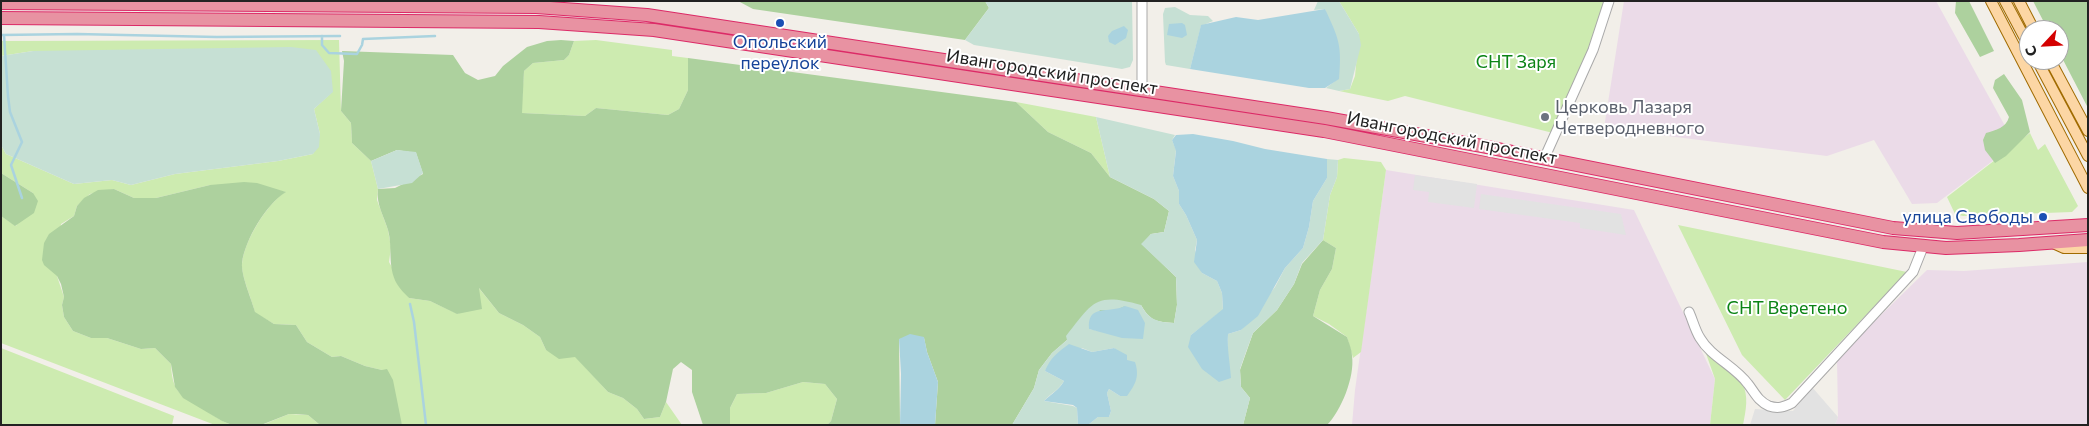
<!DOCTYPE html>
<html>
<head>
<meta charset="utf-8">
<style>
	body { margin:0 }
	#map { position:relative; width:2089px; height:426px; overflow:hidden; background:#f2efe9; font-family:Commissioner,sans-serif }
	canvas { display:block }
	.frame { position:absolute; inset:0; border:2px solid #222; pointer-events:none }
	.north { position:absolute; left:2019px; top:20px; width:50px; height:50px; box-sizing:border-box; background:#fff; border:1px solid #a7a7a7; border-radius:50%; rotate:245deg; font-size:14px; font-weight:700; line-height:20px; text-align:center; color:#222 }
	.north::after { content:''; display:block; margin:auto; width:18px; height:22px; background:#d40000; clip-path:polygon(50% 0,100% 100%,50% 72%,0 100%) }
</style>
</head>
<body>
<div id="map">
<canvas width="2089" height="426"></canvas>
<div class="frame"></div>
<div class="north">С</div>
</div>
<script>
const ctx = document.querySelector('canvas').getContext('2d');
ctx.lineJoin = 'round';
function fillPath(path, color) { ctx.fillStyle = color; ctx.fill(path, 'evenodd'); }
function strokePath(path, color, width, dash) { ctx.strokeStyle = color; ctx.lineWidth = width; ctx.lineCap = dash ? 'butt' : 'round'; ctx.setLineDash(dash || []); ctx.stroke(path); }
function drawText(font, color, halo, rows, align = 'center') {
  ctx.font = font + ' Commissioner,sans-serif'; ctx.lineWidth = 4; ctx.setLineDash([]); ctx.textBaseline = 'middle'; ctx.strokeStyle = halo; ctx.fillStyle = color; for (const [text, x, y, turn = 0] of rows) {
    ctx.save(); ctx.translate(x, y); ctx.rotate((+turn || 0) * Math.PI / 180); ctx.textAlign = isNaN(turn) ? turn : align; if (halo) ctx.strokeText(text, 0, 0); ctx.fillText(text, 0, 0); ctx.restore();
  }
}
const industrial = new Path2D(`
	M1624,1H1936L2015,144L1937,203L1912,204L1874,140L1827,156L1604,128Z
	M1386,170L1634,210L1715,379L1710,425H1352L1355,390Z
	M2088,262V425H1835L1838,417L1837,358L1927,270L1964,271Z`);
const grass = new Path2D(`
	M1339,1H1607L1572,92L1553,133L1405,96L1388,101L1339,91L1350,89L1355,76L1359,34Z
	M339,40L341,111L351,123L352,143L371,161L378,189L377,200L388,230L391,247L389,262L409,298L430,301L458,314L478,287L499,313L523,325L540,337L546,350L575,356L608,392L623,398L637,409L644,419L660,417L666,402L682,425H402L382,370L365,366L341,356L332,357L307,342L296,325L274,324L255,313C252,299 241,276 242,264C244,241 267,204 285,192L277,190L210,185L156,198H134L114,189L90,194L77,206L74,216L61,224L57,276L64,297L62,305L64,317L73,331L91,338H107L141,349L155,348L171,364C172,391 180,396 202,408C212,414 220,421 232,425H215L1,343V216L16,226L33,193L1,173V145L6,154L74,184L112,180L131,185L175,174L278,161L313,154L320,134L314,109L332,92L115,51H33L1,56V41Z
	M596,40L672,50V56L688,58V90L679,109L668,115L596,108L585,116L521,113L524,71L533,63L564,60L569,55L574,41Z
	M1016,102L1096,117L1110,177L1091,153L1048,132Z
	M2030,133L2038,150L2045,144L2078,206L2072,212L1963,216L1955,214L1947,197Z
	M1344,158L1381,162L1386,170L1361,352L1353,358L1347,337L1329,324L1313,316L1320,290L1332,269L1336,248L1323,240L1330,195L1337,177L1338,160Z
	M1678,225L1907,272L1785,400L1742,355Z
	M1703,345L1742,382C1749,397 1746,409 1743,425H1710L1715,379Z
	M1,348L174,416L172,425H1Z
	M803,382L825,384L837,399L831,421L827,425H730V408L737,394L766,393Z
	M289,414L308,415L320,425H262Z`);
const forest = new Path2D(`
	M738,1H985L989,8L965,40L753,9Z
	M1956,1H1969L1994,51L1980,57L1955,13Z
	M2033,1H2088V108L2059,52V30H2048Z
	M561,40L574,41L569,55L564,60L533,63L524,71L522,113L585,116L596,108L668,115L679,109L688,90V58L1016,102L1048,132L1091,153L1110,177L1154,199L1169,211L1164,232L1151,234L1142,244L1176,277L1177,305L1174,323C1157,322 1150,321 1141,305L1067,340L1052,353L1039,370L1034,388L1012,425H935L938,382L927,352L924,338L899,339L900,425H827L831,421L837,399L825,384L803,382L766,393L737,394L730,408V425H703L692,392V370L681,362L673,369L666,402L660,417L644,419L637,409L623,398L608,392L575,357L559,359L546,350L540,337L523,325L499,313L479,288L482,309L457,314L430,301L409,298C405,294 400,289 397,284C387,266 393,248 388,230C384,216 376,205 378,189L395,188L423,174L416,153L397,150L371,161L352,143L351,123L341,111L344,61L342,51L453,55L465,73L478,80L495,76L503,66L527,47L547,41Z
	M2004,74L2022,100L2030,132L2006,156L1995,163L1985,150L1983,140L1986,133C1996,130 2006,128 2009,117L1993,88L1995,80Z
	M1,173L33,193L38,201L34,213L15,226L1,216Z
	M244,182L257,183L286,192C266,204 245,240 242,263C241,276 252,300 255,312L274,324L296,325L307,342L332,357L341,356L365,366L382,370L387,369L393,380L402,425H320L308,415L296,414H289L261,425H232L222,421L183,398L175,387L171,364L155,348L141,349L107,338H91L73,331L64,317L62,305L64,297L61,284L57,276L44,265L42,260L44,243L49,234L74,216L77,206L84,198L98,190L114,189L134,198H156L210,185Z
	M1323,240L1336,248L1332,269L1320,290L1313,316L1347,337C1349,343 1352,350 1352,356C1355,377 1341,411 1327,425H1243L1250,398L1241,387L1240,370L1253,333L1277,310L1294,284L1302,264Z`);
const wetland = new Path2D(`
	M985,1H1132L1133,60L1130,67L1122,69L974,45L965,40L989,8Z
	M1318,1H1339L1359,34L1361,45L1350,89L1339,91L1326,88L1339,78L1325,9L1314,10Z
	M1175,7L1190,15L1208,16L1213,21L1201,26L1190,69L1166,65L1165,62L1163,14L1165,8Z
	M291,47L316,50L331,71L333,92L314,109L320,134L319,147L313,154L278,161L175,174L131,185L112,180L74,184L6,154L1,145V56L33,51Z
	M1096,117L1175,135L1172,140L1176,150L1173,176L1179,191V204L1186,215L1197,240L1195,250L1202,273L1217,281L1222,293L1223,310L1191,335L1227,353L1228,334L1241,330L1275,287L1285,268L1303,248L1309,227L1313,201L1327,178V159L1338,160L1337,177L1330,195L1323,240L1302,263L1294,284L1277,310L1253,333L1246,352L1240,369L1241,387L1250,398L1243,425H1088L1098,417H1109L1111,411L1107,393L1109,389L1120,396L1127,360L1114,348L1092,352L1082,348L1045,371L1064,381C1059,390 1051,393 1044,401L1073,406L1077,408L1078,425H1012L1034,388L1039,370L1052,353L1067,340L1066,336C1093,302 1095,292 1141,305C1149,320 1157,322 1174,323L1177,305L1176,277L1141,244L1151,234L1164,232L1169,211L1154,199L1110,177ZM1125,306L1105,332L1089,329L1100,310H1116Z
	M397,150L416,152L423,173L412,183L378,189L371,161Z`);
const parking = new Path2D(`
	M1415,175L1477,184L1474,208L1428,202L1429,192L1413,190Z
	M1481,194L1621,214L1626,235L1580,228V223L1479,209Z
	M1812,387L1838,417L1835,425H1750L1755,409L1793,411Z`);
const water = new Path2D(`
	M1325,9C1339,39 1342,45 1339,79L1325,88H1309L1190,69L1201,25L1236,17L1258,20Z
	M1182,23L1185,25L1187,35L1182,38L1167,35L1169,24Z
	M1124,26L1128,30L1126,38L1115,45L1109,42L1108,36L1112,31Z
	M1193,134L1233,141L1265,149L1327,159V178L1313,201L1309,227L1303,248L1285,268L1258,316L1241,330L1228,334C1227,350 1230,362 1231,378L1219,382L1202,369L1188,347L1191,335L1223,309L1222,293L1217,281L1202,273L1194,262L1197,240L1186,215L1179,204V191L1173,176L1176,151L1172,140L1176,135Z
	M1125,306L1138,310L1145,323L1143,339L1122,338L1089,329C1087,303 1109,314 1125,306Z
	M910,334L924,337L927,352L938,382L935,425H900L901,374L899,339Z
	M1069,344L1092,352L1114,348L1127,355V360L1135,362C1140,377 1135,385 1127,396H1120L1109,389L1107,393L1111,411L1109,417H1098L1088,425H1078L1077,408L1073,405L1044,401C1051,394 1059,390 1064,381L1045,371C1050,358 1058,352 1069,344Z`);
const stream = new Path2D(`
	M1,35L77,34L217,37L340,36
	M4,35L8,96L10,112L22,142L11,165L22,198
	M322,36V45L329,53L357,54L362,45L363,39L435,36
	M410,304L414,322L426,425`);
const minor = new Path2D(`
	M1142,1V89
	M1544,159L1593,50L1609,1
	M1689,312C1693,321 1695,330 1700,338C1711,357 1735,366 1748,384C1755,393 1758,401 1769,406C1778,409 1784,407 1792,403L1913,272L1923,247`);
const major = new Path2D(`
	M1991,1L2088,188
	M2005,1L2029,46
	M2019,1L2034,30
	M2037,60L2088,156
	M2050,60L2088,131
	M2053,243L2064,248H2088`);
const highway = new Path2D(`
	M1,3L536,7L647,15L1326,118L1482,146L1893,228L1957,233L2088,225
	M1,18L539,22L654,30L1324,131L1883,242L1946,248L2019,245L2088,240`);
const markers = [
	[780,23,5,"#1a4fb4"],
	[1545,117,5,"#6b7280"],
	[2043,217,5,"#1a4fb4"]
];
const transitNames = [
	["Опольский",780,42],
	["переулок",780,63],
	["улица Свободы",2033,217,"right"]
];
const parkNames = [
	["СНТ Заря",1516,62],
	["СНТ Веретено",1787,308]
];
const streetNames = [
	["Ивангородский проспект",1052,72,9],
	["Ивангородский проспект",1452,138,11]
];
const worshipNames = [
	["Церковь Лазаря",1555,107],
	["Четверодневного",1555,128]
];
fillPath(industrial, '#ebdbe8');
fillPath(grass, '#cdebb0');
fillPath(forest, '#add19e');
fillPath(wetland, '#c6e0d4');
fillPath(parking, '#e2e2e2');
fillPath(water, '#aad3df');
strokePath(stream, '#aad3df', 2.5);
strokePath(minor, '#a9a9a9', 11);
strokePath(major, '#a06b00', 12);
strokePath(highway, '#dc2a67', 14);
strokePath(minor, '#fff', 9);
strokePath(major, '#fcd6a4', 10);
strokePath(highway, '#e892a2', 12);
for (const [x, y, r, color] of markers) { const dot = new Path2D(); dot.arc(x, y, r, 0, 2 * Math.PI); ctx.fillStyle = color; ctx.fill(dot); strokePath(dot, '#fff', 2); }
drawText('18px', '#164399', '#fff', transitNames);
drawText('18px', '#0c8416', '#fff', parkNames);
drawText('18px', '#222', '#fff', streetNames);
drawText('18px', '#5b616d', '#fff', worshipNames, 'left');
</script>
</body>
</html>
